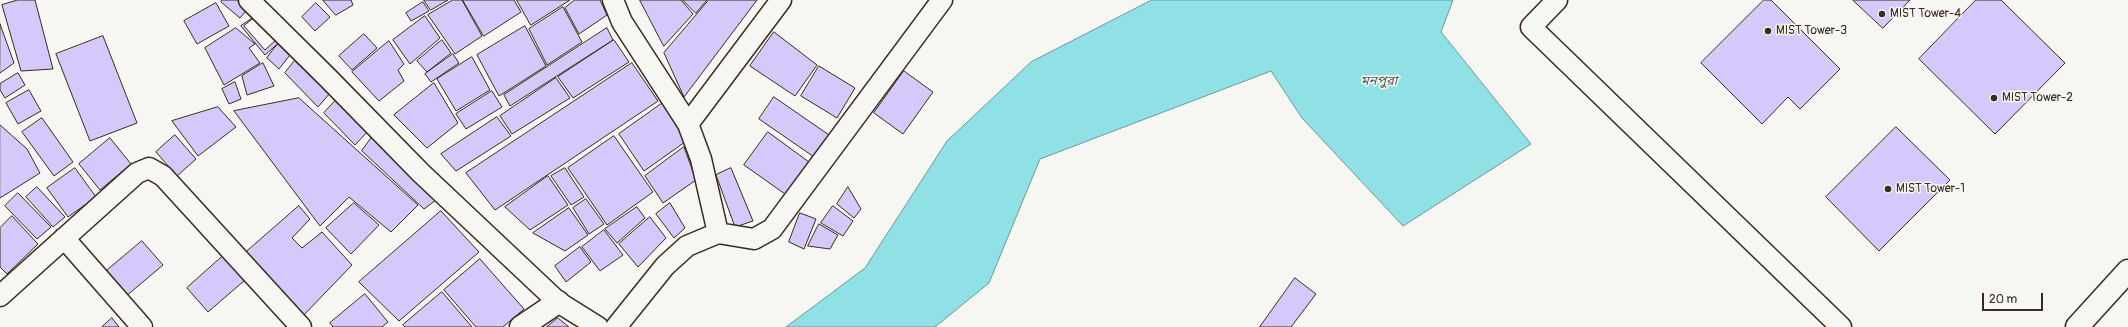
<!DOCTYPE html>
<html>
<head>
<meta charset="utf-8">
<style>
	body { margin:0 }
	#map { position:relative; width:2128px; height:327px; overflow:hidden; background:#f6f6f2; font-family:Pangolin,sans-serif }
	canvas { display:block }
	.scale { position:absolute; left:1982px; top:293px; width:61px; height:18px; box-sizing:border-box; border:2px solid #3b2a1e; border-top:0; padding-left:5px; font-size:12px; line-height:14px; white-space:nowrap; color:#3b2a1e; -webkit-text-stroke:3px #f6f6f2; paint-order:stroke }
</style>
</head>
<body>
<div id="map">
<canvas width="2128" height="327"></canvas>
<div class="scale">20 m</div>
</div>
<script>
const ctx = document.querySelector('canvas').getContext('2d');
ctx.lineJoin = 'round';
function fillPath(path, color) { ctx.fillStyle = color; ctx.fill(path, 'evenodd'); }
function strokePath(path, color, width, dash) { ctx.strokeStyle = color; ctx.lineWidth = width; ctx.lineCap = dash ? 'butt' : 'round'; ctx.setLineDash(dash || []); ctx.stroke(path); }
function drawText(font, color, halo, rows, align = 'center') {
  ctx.font = font + ' Pangolin,"Noto Sans Bengali",sans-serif'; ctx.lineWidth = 3; ctx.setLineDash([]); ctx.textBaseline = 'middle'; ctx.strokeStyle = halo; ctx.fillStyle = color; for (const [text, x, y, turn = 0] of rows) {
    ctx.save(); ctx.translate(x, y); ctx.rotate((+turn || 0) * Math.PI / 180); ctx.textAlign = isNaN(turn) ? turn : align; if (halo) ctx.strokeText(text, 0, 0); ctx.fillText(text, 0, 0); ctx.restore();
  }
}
const water = new Path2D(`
	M1152,0H1453L1441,32L1531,144L1403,226L1302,118L1271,71L1040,159L989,283L935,327H786L865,268L947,141L1031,62Z`);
const building = new Path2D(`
	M18,0H35L53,69L21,71L2,5Z
	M222,0H243L250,6L240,18L221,2Z
	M323,0H351L353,5L336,15Z
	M424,0H448L431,10Z
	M453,0H462L482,36L455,54L428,15Z
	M463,0H514L521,12L484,36Z
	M517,0H570L531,25Z
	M575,0H600L607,15L579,34L565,8Z
	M640,0H681L693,14L664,46Z
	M683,0H707L696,13Z
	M709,0H757L684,97L664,53Z
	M1764,0H1771L1840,69L1800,109L1788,97L1762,124L1701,63Z
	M1853,0H1910L1883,28Z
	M1976,0H2001L2065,63L1995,134L1919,59Z
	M423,2L429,11L411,21L406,13Z
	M216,3L229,26L197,44L184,21Z
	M316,3L330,17L315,31L302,17Z
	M563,7L582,42L547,65L529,29Z
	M257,15L282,40L265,55L241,26Z
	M258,15L278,38L265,50L244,26Z
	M425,16L440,38L410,64L393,40Z
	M0,24L14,63L0,73Z
	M525,26L546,66L499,96L477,55Z
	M236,28L255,44L249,48L260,63L224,85L205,48Z
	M607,28L613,40L510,106L504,95Z
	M774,32L817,65L795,96L750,66Z
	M364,34L377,48L352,70L339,56Z
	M103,36L137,123L90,141L56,54Z
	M281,40L293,51L279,69L267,58Z
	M442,40L451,53L427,72L417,61Z
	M614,40L629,62L573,98L558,77Z
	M389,41L404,64L398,70L404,81L379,101L352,72Z
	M453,54L459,63L431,82L425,74Z
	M472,57L490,90L456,111L437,79Z
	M297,58L330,93L318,107L285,73Z
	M263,63L274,86L247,95L242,76Z
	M632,63L658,101L495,210L466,173Z
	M819,66L855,88L837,118L801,96Z
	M904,71L933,92L903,134L874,113Z
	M18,73L25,85L5,98L0,90V84Z
	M556,78L570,98L512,134L500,116Z
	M235,82L241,99L229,104L222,89Z
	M434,83L458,123L427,148L394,115Z
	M29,90L41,111L18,124L6,103Z
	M492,91L502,107L466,129L456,114Z
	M774,97L832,137L817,159L759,119Z
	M299,98L418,205L391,232L349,197L320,226L234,111Z
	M337,99L368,131L355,145L324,113Z
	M664,102L685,142L644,171L619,134Z
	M218,107L236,127L198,156L172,121Z
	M497,117L511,136L456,171L441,154Z
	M42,118L73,162L54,176L22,132Z
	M0,125L27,149L40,173L0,198Z
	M1896,127L1950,180L1879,251L1826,197Z
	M768,132L809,162L785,194L744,165Z
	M175,135L196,159L177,176L156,152Z
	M614,136L653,192L607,225L568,168Z
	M372,137L440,197L424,209L362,151Z
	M110,138L131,164L100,190L79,164Z
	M684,147L696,180L663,203L645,176Z
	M75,168L96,197L68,217L47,188Z
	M565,168L584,197L571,205L551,176Z
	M731,168L753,221L735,227L716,175Z
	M548,176L568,205L530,230L505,207Z
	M37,187L65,217L53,227L26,197Z
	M848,187L861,209L854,218L837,204Z
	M18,193L51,227L37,239L5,206Z
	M586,199L604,224L589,234L573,208Z
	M354,203L379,225L351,254L326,228Z
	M670,203L685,228L674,238L656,214Z
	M299,206L310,219L292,238L302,248L322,232L352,265L300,319L244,254Z
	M833,206L853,221L843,236L821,223Z
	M637,207L645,218L617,243L605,229Z
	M569,208L588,235L565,251L533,233Z
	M441,211L479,252L399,321L359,282Z
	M800,213L816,219L804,249L789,242Z
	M12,216L38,244L7,274L0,267V228Z
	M650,217L666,238L638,267L619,244Z
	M819,224L838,235L830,249L808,246Z
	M604,230L623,255L600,271L582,247Z
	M142,241L163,265L125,297L104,273Z
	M580,247L591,262L566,282L555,266Z
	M224,255L245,280L208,312L187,288Z
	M480,259L524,309L503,327H476L444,290Z
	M1295,278L1316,294L1291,327H1260Z
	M442,292L472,327H405L403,325Z
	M365,294L388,322L382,327H333L330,323Z
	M112,318L119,327H102Z
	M558,318L569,327H547Z`);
const street = new Path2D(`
	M249,0L328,78L421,173L558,302L598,327
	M613,0L622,22L688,124L701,159L718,233
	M1557,0L1531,27L1841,327
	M688,124L781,0
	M64,238L142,327
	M0,296L137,173L149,168L163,176L301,327
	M616,327L665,266L687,246L718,233L754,239L772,229L942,0`);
const secondary = new Path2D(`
	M521,327L558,302
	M2077,327L2128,271`);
const markers = [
	[1882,14,4,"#3b2a1e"],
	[1768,31,4,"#3b2a1e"],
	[1994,98,4,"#3b2a1e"],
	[1888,189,4,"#3b2a1e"]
];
const poiNames = [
	["MIST Tower-4",1890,14],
	["MIST Tower-3",1776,31],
	["MIST Tower-2",2002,98],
	["MIST Tower-1",1896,189]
];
const waterNames = [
	["মনপুরা",1379,82]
];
fillPath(water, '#90e1e6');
strokePath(water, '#6e9896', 1);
fillPath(building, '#d5c8fa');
strokePath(building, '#3b2a1e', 1);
strokePath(street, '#3b2a1e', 23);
strokePath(secondary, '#3b2a1e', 25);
strokePath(street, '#f6f6f2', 20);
strokePath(secondary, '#f6f6f2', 22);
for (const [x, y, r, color] of markers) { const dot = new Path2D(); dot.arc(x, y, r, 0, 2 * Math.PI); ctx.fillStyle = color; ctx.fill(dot); strokePath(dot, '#f6f6f2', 1.5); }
drawText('12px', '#3b2a1e', '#f6f6f2', poiNames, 'left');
drawText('italic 13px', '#505850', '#f6f6f2', waterNames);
</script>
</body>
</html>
